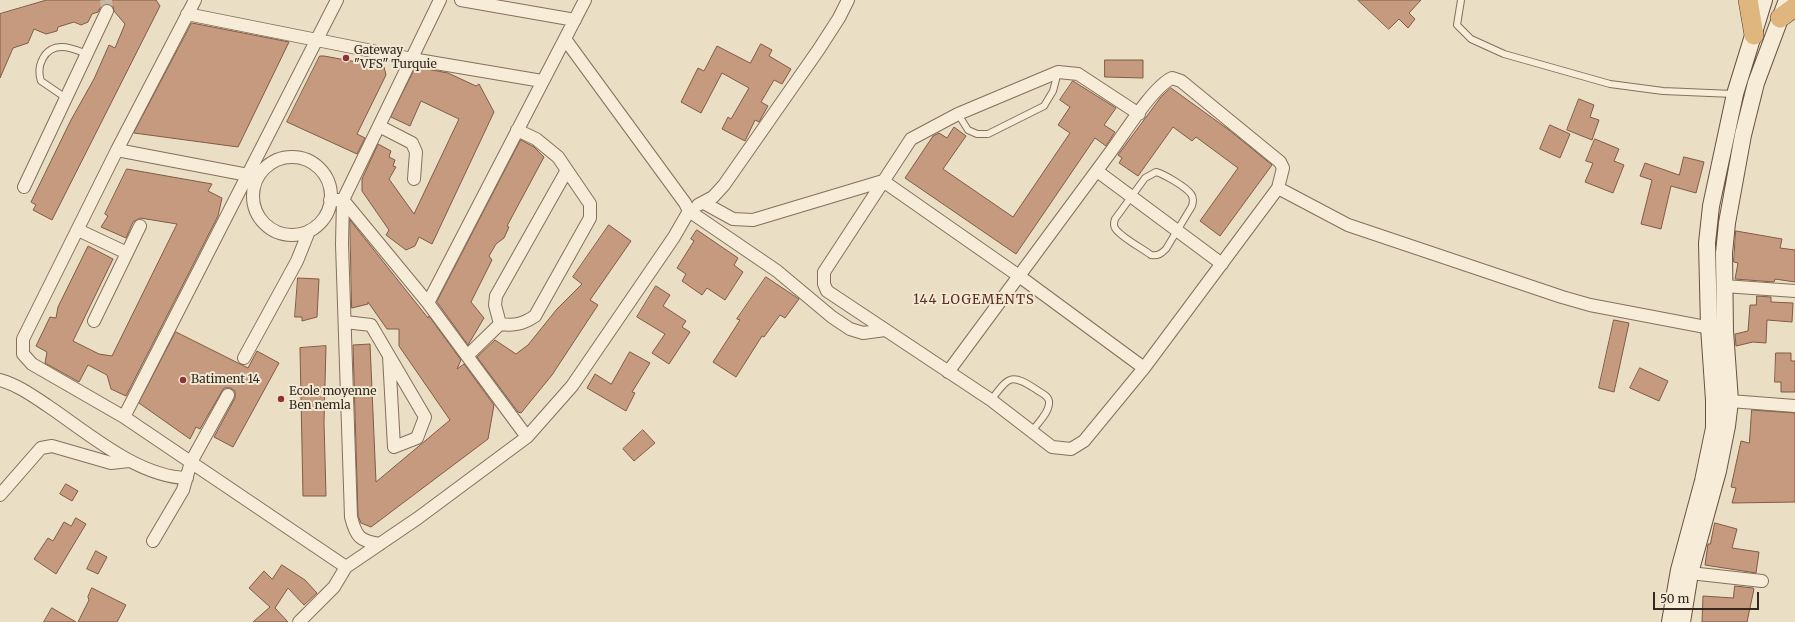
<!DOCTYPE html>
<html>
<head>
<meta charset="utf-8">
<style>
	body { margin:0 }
	#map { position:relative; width:1795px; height:622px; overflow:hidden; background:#eadec5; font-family:Merriweather,serif }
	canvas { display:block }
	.scale { position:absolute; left:1653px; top:592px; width:106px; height:18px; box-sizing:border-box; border:2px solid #35291f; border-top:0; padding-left:5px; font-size:12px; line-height:14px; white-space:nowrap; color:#35291f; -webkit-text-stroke:3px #f2e9d4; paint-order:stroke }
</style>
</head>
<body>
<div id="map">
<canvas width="1795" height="622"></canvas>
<div class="scale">50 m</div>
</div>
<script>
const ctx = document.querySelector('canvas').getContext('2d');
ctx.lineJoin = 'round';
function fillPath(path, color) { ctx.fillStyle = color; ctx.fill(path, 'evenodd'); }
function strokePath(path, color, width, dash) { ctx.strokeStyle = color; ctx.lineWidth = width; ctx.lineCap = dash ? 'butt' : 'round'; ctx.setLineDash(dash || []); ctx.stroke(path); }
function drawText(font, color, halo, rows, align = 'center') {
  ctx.font = font + ' Merriweather,serif'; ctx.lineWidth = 4; ctx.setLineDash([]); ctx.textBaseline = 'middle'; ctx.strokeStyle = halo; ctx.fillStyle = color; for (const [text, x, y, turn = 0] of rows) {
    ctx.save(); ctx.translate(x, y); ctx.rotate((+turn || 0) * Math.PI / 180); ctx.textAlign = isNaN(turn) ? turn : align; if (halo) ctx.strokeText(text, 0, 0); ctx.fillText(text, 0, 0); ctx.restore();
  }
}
const building = new Path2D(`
	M47,0H156L160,6L52,220L33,210L36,205L31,202L71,120L94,79L109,45L115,48L125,24L114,11L113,6L107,4L102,5L98,12L92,14L88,22L81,25L74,22L58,27L57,31L46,34L34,29L28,43L13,48L0,78V14Z
	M1358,0H1421L1409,13L1415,19L1408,28L1399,19L1389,29Z
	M192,23L289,42L238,147L134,133Z
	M761,44L772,50L769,56L791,69L782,84L774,80L761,102L768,106L759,122L755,120L745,141L722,129L728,117L731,119L749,88L722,73L701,113L681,102L698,68L704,71L717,46L750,63Z
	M320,56H324L384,67L386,75L357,134L365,138L357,154L287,122Z
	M1105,60H1143V78L1105,77Z
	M416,67L448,73L476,86L479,84L494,112L432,244L419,237L415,246L406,250L386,235L389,230L362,191V179L378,144L391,151L389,157L395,160L393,166L396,167L389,179L414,214L459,119L421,101L410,126L391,117Z
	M1073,81L1116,108L1104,125L1115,132L1106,146L1095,138L1016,254L905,178L933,136L939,133L947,138L954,127L966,136L943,169L1013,217L1070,133L1058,125L1070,107L1060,100Z
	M1171,88L1229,130L1272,165L1220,236L1200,221L1238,168L1196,137L1192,141L1173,127L1138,176L1119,163L1122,158L1118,155L1161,97Z
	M1579,99L1594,105L1590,117L1599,120L1592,140L1567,130Z
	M1550,125L1570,134L1560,158L1540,149Z
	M1595,139L1619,149L1614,161L1624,165L1613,193L1585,182L1593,163L1586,161Z
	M521,140L534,147L544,157L507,226L509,227L504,238L496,244L489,256L492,260L471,302L484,318L468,345L437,302Z
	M1684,157L1704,162L1696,193L1671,186L1661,229L1641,224L1652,180L1640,176L1645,163L1679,175Z
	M127,169L212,184L208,191L222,198L218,216L126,396L111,389L107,375L88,365L79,382L45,363L47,352L36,346L50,317L56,318L58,307L88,246L113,259L73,341L99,354L112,356L177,224L140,218L133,222L126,238L101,227L108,216L105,214Z
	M350,220L428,318L429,316L461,360L457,369L464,364L494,405L488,439L371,527L361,523L358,516L353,345L370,344L376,482L450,420L399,346V329H387L368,302V304L352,308Z
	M609,225L631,241L590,300L598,305L552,375L521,413L518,412L477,357L495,340L516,354L528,345L557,309L582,284L573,277Z
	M697,230L738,258L734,265L743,272L725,300L707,288L702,295L682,281L686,274L677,268L694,241L691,239Z
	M1736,231L1782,239L1780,248L1795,250V282L1775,279L1774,282L1735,279L1738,263L1734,262Z
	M766,277L799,299L785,318L780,315L764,337L762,336L736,377L713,362L740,320L737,319Z
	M298,278L319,279L317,317L302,321V317H295Z
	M656,286L670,295L663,306L686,321L682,327L690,332L669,364L652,353L665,334L637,317Z
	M1757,296L1771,297V302L1793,303L1792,322L1767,320L1766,343L1753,342L1736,346L1735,334L1748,331L1750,305H1756Z
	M1614,320L1629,323L1614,392L1599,388Z
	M176,332L248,368L257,351L279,363L233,447L214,437L235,398V391L231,388H224L222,391L200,429L196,427L190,439L139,403Z
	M326,346L324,422L326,496H303L300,348Z
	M630,352L650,363L632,392L635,393L626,411L587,388L595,374L611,384Z
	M1776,353H1791V361H1795V392H1781V382H1775Z
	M1640,368L1668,381L1659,401L1630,388Z
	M1752,410L1795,413V502L1732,503L1736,488L1731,487L1741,441L1749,443Z
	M643,430L655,443L634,461L623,449Z
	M66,484L78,491L72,501L60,494Z
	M76,518L86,524L56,574L34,559L48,538L53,541L64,522L71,526Z
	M1715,523L1737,529L1732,548L1759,552L1756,573L1705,565L1708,544H1710Z
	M96,551L107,557L98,574L87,569Z
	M282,565L305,580L317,593L304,605L288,588L275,608L288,622H253L270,607L249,588L264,571L272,579Z
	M1735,586L1753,588L1754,589L1747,622H1702L1703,596L1733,598Z
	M92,588L126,605L117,622H78L89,600L88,597Z
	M52,608L76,622H44Z`);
const minorTunnel = new Path2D(`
	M106,0L107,11`);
const service = new Path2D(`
	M1461,0L1457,25L1471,39L1504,54L1610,84L1663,91L1733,94
	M66,98L41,81C36,66 44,47 62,47C70,47 79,51 87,54
	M958,114L968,130L977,134H988L1044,106L1053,91L1058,72
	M1156,172C1164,174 1186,187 1191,194C1194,198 1193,202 1192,206L1166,249C1161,254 1158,256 1151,255C1142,248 1120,237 1115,228C1113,225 1114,222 1115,219L1145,178Z
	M991,400C1009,377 1010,372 1037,390C1041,393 1049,396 1049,402C1050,412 1037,424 1032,431`);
const minor = new Path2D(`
	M195,0L117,150L248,175L257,179
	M461,0L575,20
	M187,14L412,59L542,81
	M379,126L412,143L416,152L414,179
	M117,150L23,339V354L32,364L124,417L346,567
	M253 196a39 39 0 1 1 78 0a39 39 0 1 1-78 0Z
	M1097,171L1222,264
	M24,187L107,11
	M1278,188L1348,225L1562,297L1590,305L1716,329
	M330,200H343L428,303L527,437
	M704,203L733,219L753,220L883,181L1019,276L1144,368
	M698,205L713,197L724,185L819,49L839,18L848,0
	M689,211L777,271L832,317L850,329L863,333L885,330
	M78,230L127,253L140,226
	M1724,286L1795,291
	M428,303L585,0
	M94,321L127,253
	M345,322L371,325L425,417L417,438L394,447L389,356
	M500,324L495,305L496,296L567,170
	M467,356L500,324C515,326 523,324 535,316L590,218V204L558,157L536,139L517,130
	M244,358L297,261L309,231
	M948,372C1003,298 1057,224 1112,150C1126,131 1153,87 1172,78L1181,81L1280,162L1283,168L1278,188L1144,368L1084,441L1071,449L1052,447L991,400L827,291L824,284V272L911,139L958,114L1058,72L1078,74L1139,114
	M0,380C18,385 33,396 48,406C88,433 138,477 187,478
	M1730,401L1795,406
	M124,417L337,0
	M0,495L41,448L52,446L111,463L129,461
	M153,541L183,490L191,462L228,395
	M380,544C360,541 356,537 351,517L342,244L343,200L440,0
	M1690,573L1762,581
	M299,622L334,587L346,567L418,518L527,437L572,386L674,237L689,211L685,203L565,39`);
const secondary = new Path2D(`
	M1670,622L1679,570L1703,481L1714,428V400L1709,327L1707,243L1711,206L1735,94L1764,0
	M1682,622L1690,573L1718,471L1727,426L1730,401L1725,331L1724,253L1727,223L1743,135L1756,83L1787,0`);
const trunk = new Path2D(`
	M1748,0L1754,35
	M1780,18L1795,7`);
const markers = [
	[346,58,4,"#8e3235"],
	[183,380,4,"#8e3235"],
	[281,399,4,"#8e3235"]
];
const poiNames = [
	["Gateway",354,51],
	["\"VFS\" Turquie",354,65],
	["Batiment 14",191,380],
	["Ecole moyenne",289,392],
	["Ben nemla",289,406]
];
const neighbourhoodNames = [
	["144 LOGEMENTS",974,300]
];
fillPath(building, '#c59a7e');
strokePath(building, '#815b44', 1);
strokePath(minorTunnel, '#c6baa4', 12, [12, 6]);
strokePath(service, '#84705d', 8);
strokePath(minor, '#84705d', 14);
strokePath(secondary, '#665240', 18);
strokePath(trunk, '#523f30', 20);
strokePath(service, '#f6ecd8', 6);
strokePath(minor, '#f6ecd8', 12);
strokePath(secondary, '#f6ecd8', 16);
strokePath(trunk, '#deb67e', 19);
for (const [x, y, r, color] of markers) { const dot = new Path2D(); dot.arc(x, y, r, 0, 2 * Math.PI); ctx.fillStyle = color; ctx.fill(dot); strokePath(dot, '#f2e9d4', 1.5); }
drawText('12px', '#35291f', '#f2e9d4', poiNames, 'left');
ctx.letterSpacing = '1px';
drawText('13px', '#5e2d22', '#f2e9d4', neighbourhoodNames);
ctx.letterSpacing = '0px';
</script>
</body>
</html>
